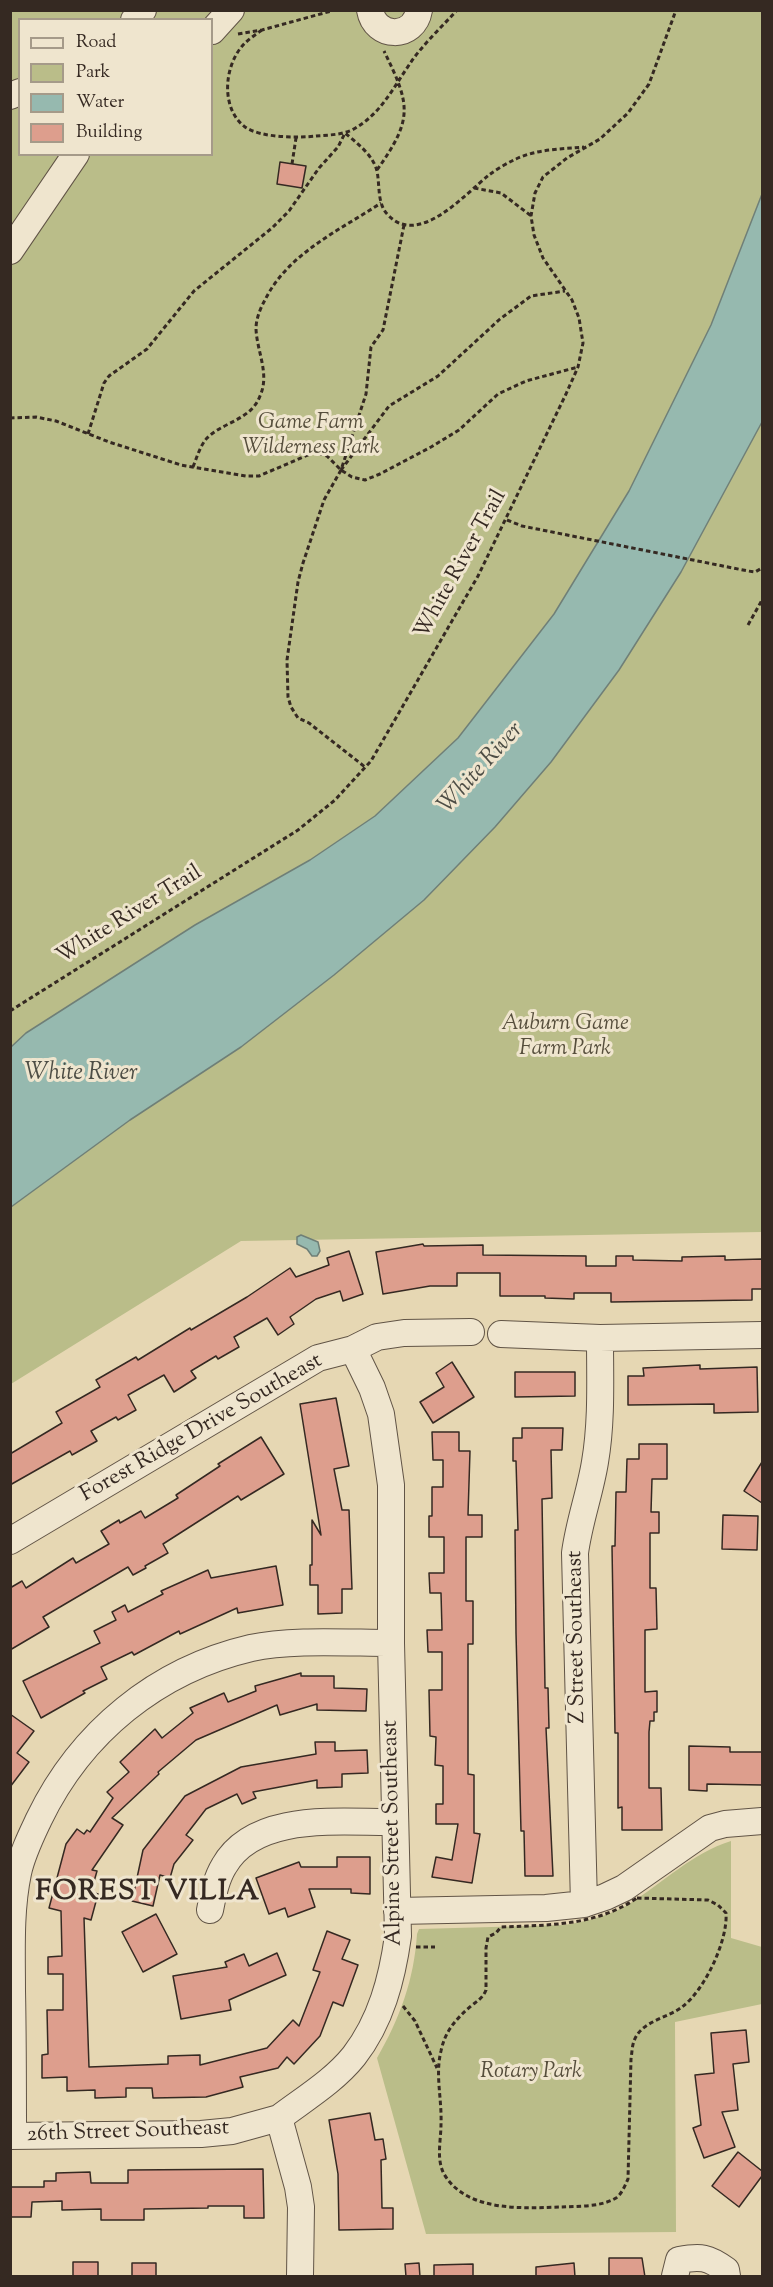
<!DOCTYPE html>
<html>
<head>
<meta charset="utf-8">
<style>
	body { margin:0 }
	#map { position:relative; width:773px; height:2287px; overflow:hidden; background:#e6d7b3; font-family:"Sorts Mill Goudy",serif }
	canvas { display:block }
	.frame { position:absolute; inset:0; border:12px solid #352922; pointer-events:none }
	.legend { position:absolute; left:18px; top:18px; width:195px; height:138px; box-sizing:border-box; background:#efe5ce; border:2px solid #a59a89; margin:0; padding:8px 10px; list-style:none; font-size:18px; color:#352922 }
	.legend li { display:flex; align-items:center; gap:12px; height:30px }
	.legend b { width:30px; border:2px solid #a59a89 }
</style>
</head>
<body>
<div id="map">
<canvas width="773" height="2287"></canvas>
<div class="frame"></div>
<ul class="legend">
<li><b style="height:8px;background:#efe5ce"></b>Road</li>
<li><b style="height:16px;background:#babd89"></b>Park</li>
<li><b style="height:16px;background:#96b9af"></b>Water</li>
<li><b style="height:16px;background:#dd9e8d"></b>Building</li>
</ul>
</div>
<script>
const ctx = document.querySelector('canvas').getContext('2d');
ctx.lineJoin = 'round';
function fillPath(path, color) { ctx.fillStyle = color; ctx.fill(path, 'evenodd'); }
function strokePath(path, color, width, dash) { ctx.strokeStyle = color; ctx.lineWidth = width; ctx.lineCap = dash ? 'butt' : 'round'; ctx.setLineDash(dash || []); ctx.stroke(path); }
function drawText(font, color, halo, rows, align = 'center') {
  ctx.font = font + ' "Sorts Mill Goudy",serif'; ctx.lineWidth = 6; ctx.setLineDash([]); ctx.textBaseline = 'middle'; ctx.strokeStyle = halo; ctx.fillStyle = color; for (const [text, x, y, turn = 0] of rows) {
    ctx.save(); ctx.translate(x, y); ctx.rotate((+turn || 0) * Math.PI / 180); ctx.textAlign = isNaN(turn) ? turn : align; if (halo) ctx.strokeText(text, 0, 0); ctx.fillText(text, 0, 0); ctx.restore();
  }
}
const green = new Path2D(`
	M10,11H762V194L711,325L629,491L554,614L458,738L375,816L310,860L196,925L112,978L26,1033L11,1047ZM20,20H212V154H20Z
	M762,422V1232L241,1241L11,1384V1207L130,1120L241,1047L334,975L424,900L551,762L619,670L681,572Z
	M731,1841V1938L762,1947V2004L675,2022L676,2232L426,2234L377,2058C400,2018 414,1980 417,1934L419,1929L564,1925C585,1922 611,1915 629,1904C663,1883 692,1853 731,1841Z`);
const water = new Path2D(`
	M762,194V422L681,572L619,670L551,762L495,827L424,900L334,975L241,1047L130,1120L11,1207V1047L26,1033L195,925L310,860L375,816L458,738L554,614L629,491L711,325Z
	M301,1235L318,1242L320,1251L317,1256H312L307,1249L297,1244V1237Z`);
const building = new Path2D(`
	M280,162L306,166L302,188L277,184Z
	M423,1244L424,1246L483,1245V1255L586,1256V1266H616V1256H633V1260L682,1261V1257L725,1256V1260L762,1259V1289H752V1300L611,1302V1293H574V1299L545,1298V1296H500V1273H457V1286H430L383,1294L376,1252Z
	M349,1251L363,1294L343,1301L340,1291L316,1299L290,1317L294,1324L278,1335L267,1318L234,1337L239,1347L218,1359L216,1356L191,1371L196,1378L174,1392L164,1375L128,1395L136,1410L118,1420L116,1417L91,1431L97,1441L72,1455L70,1451L10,1485V1454L62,1423L56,1412L100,1387L96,1380L136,1357L138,1360L190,1328L191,1330L247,1297L290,1268L296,1277L329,1265L327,1258Z
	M452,1362L474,1397L433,1423L420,1402L444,1387L436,1373Z
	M700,1365V1369L757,1367L758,1412L714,1413V1404L628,1405V1376H644L643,1368Z
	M515,1372H575V1396L515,1397Z
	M336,1398L349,1466L334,1469L342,1510H349L352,1589H342V1613L318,1614V1585H310V1565H312V1520L321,1535L300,1404Z
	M522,1428H563L562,1450H551L552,1498L542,1499L545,1688H548L549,1728H546L553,1876H525L524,1831H521L516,1633L515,1530H518L516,1461H513V1438H522Z
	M432,1432H459V1451H470L468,1515H482V1537H466V1601H473V1644H468V1774L474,1775V1833L480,1834L472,1883L432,1877L436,1857L452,1860L458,1824H436V1804H443V1766L435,1765L436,1737L430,1736L429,1690H442V1652H428L427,1630H442L441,1593H430L429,1573H444V1537H429V1516H432V1487H443V1460H433Z
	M261,1437L284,1474L241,1500L238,1496L163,1544L168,1553L145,1566L146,1568L133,1575L128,1567L43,1617L49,1627L10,1650V1588L22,1581L26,1588L73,1558L76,1563L109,1544L101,1531L119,1520L120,1523L141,1511L145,1518L178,1498L176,1495L220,1466L218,1464Z
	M639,1444H667V1479H652L651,1512H659V1533H650V1588H656L657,1629L645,1630V1692L657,1691V1712H654V1721H650L649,1732V1788H661L662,1830H622V1807L618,1808V1733H615L612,1546H615L616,1492H626L627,1459H639Z
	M762,1462V1503L744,1491Z
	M723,1515L758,1516L757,1550L722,1549Z
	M276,1566L283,1605L238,1613L237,1608L180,1634L179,1631L134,1655L132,1652L101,1667L107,1679L83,1691L85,1693L41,1718L23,1681L100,1643L94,1631L116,1620L112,1612L125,1605L128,1612L163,1594L161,1591L208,1570L211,1578Z
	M301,1673V1676H334V1688L367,1689L366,1711L317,1710V1704L280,1715L277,1705L196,1740L158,1772L159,1774L112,1818L123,1825L92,1870L97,1871L91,1892L98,1894L91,1920L84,1918L89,2067L168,2064V2056L200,2055V2065L267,2048L293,2020L299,2026L320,1972L313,1970L327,1931L350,1940L342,1959L358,1965L343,2006L333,2002L320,2036L294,2064L287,2057L278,2068L240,2077L243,2087L206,2097L153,2098L152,2088H126V2097L95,2098V2090L67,2091V2077L42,2078V2055L48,2054L47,2010H63V1974H48V1957L62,1956L61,1911L49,1908L66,1844L77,1829L84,1834L87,1830L90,1832L113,1798L107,1792L129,1772L120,1762L155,1729L162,1738L193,1713L190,1708L224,1693L228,1702L256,1691L255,1686Z
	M10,1714L34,1731L17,1753L29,1762L10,1787Z
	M315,1742H335V1751L367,1750L368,1773L342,1774V1787L317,1788V1780L253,1792L256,1798L242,1804L237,1794L206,1809L186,1835L193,1840L174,1864L170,1878L160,1875L153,1906L132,1901L143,1850L185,1796L241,1767L316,1754Z
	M689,1746L730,1747V1752H762V1785L707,1784V1791L689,1790Z
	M337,1857H370V1894L351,1893V1889H309L315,1907L288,1917L285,1908L269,1914L256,1878L299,1862L301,1867H337Z
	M156,1914L177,1954L143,1972L122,1932Z
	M277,1953L286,1975L229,2000L231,2010L181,2019L173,1976L227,1967L225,1962L244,1954L249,1966Z
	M746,2030L749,2062L733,2064L738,2110L722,2112L735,2147L704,2158L693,2128L701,2125L695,2075L714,2073L711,2033Z
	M370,2113L375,2140L383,2139L386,2159L381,2160L382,2208H393V2229L339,2230L338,2174L329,2120Z
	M738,2152L762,2171V2176L739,2207L712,2186Z
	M263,2169L264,2218H244V2206H208V2208L144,2209V2220H101V2209L62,2210V2201L32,2202L31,2217H10V2187H44V2181H56V2173L90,2172L91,2183H128V2170Z
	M609,2258H642L645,2277H609Z
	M73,2262H98V2277H73Z
	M132,2263H156V2277H132Z
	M419,2263L420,2277H406L405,2264Z
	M574,2263L575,2277H536V2267Z
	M473,2264V2277H434V2265Z`);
const path = new Path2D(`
	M262,30C256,34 249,39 244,44C224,65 220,108 245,127C261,138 298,138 316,136C328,135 341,135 352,130C380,115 392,90 409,65C422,45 441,28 457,10
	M238,34L262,30L335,10
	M292,164L296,138
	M377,170C413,119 411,106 384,51
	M474,188L501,193L530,215
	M404,225L383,330L371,347L366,394L341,470L389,406L438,376L500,319L531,296L565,291
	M10,418L36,417L56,421L109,442L181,465L246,476H259L315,452L327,456L341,470L352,477L365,480L380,474L431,447L459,430L498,394L526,381L578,367
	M88,434L104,383L109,376L147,349L194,291L272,228L289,211L319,168L338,147L345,133C357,143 373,155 377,171C380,186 377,204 388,215C419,248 466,193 489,175C497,169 507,163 516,159C537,149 562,149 584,147
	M193,467C197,457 200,446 207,438C223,422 251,420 260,396C270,374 257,352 256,329C256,318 261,307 266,298C289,253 340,230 381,203
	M341,470L324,500L303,563L298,582L287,660L288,697L291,707L298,718L309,723L365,767
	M507,520L522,526L748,571L755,572L762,568
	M748,625L762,600
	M10,1011L298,830L335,800L371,761L478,576L566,394L578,367L583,343L579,318L572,300L543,258L534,235L531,216L535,193L543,177L567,158L600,139L628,113L649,84L676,10
	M637,1898L708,1900L718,1905L726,1913C728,1940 705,1990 682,2007C668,2018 641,2021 634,2041C632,2046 632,2053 631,2059L628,2179C625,2185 622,2194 616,2198C601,2207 580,2206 562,2207C525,2208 467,2213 444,2174C436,2159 441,2140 441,2124C442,2099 435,2075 441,2051C445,2031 456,2019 471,2006C477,2001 483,1998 486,1990V1948L488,1937L496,1933L501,1927C549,1925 596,1926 637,1898Z
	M416,1947H435
	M403,2006L415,2021L437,2068`);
const minor = new Path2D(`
	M370,10C375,39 414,40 419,10
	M134,20L143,10
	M212,31L231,10
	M10,96L20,92
	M10,251L76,154
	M501,1334L600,1338L762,1335
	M10,1541L318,1358L353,1349L377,1337L404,1333L471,1332
	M584,1904L575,1553C579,1522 590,1493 595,1462C602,1421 600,1379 600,1338
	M210,1910C213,1895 216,1879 224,1866C255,1811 342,1823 395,1822
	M397,1911L546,1908L584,1904L605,1897L624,1888L710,1828L725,1824L762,1821
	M10,2136L201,2134L232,2131L279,2118
	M13,2136C13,2088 13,2039 12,1991C12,1952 10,1911 18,1873C22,1854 31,1836 39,1819C81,1732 157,1670 251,1648C291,1639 349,1643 391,1643
	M300,2276L301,2207L298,2187L279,2118C304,2099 334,2081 354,2056C381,2021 392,1979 398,1936L391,1643V1485L381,1414L372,1388L353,1349
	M675,2276L679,2260C701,2256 708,2257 726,2270L727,2276`);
const parkNames = [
	["Game Farm",311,424],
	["Wilderness Park",311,449],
	["Auburn Game",565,1025],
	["Farm Park",565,1050],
	["Rotary Park",531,2073]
];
const streetNames = [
	["White River Trail",462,565,-61],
	["White River Trail",130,916,-32],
	["Forest Ridge Drive Southeast",202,1429,-30],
	["Z Street Southeast",578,1637,-91],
	["Alpine Street Southeast",394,1833,-91],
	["26th Street Southeast",128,2133,-2]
];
const waterNames = [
	["White River",482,769,-48],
	["White River",81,1075]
];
const districtNames = [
	["FOREST VILLA",148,1894]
];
fillPath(green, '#babd89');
fillPath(water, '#96b9af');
strokePath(water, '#6f7f77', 1.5);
fillPath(building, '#dd9e8d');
strokePath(building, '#352922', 1.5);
strokePath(minor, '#615446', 28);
strokePath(path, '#352922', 3, [4.5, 3]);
strokePath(minor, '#efe5ce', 26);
drawText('italic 22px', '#564e3c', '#efe5ce', parkNames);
drawText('22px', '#352922', '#efe5ce', streetNames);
drawText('italic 24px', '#4d4d45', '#efe5ce', waterNames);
ctx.letterSpacing = '1.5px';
drawText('bold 28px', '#352922', '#efe5ce', districtNames);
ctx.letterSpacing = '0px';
</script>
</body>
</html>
